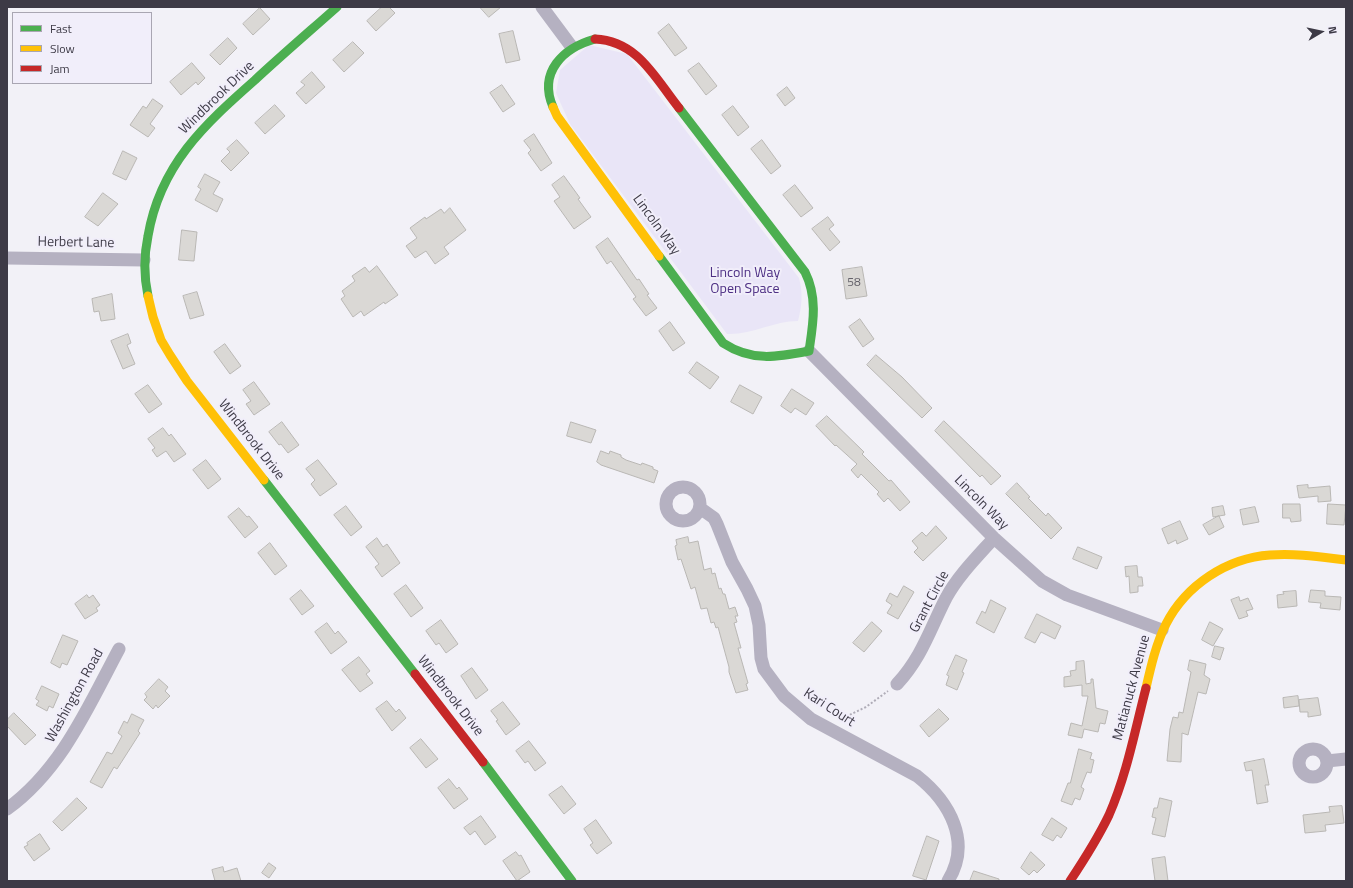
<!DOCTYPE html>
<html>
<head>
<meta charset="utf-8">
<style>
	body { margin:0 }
	#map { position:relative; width:1353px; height:888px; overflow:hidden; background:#f2f1f7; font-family:"Titillium Web",sans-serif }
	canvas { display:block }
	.frame { position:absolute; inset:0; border:8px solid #3d3a46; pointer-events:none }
	.legend { position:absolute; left:12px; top:12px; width:140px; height:72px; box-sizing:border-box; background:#f1eefa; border:1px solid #a9a6b2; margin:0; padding:5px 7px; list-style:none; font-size:12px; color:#3d3a46 }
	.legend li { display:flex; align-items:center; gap:8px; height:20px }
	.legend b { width:20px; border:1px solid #a9a6b2 }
	.north { position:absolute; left:1301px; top:12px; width:40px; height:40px; -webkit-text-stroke:3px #f1eefa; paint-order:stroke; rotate:81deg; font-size:11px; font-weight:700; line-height:16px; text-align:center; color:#3d3a46 }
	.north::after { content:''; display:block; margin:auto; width:14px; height:18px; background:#3d3a46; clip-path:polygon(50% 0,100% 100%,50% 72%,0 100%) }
</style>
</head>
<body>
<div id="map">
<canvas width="1353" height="888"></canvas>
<div class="frame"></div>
<ul class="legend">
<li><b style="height:5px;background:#4caf50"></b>Fast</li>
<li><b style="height:5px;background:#ffc107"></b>Slow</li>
<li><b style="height:5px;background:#c62828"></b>Jam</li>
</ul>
<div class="north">N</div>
</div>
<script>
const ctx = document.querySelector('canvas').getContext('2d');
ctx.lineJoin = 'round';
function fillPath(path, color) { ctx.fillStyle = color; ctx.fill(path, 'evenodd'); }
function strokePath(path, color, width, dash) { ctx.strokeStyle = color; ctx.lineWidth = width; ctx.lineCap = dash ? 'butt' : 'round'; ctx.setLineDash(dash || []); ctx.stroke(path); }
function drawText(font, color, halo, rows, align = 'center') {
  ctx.font = font + ' "Titillium Web",sans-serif'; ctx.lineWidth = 4; ctx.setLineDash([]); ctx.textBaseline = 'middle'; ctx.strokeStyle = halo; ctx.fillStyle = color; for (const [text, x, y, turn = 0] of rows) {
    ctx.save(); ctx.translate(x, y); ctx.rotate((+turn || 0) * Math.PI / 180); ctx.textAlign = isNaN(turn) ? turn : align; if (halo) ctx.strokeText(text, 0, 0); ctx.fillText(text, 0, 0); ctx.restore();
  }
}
const green = new Path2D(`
	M589,45L627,54L799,278C803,293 802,306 798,321C773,321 752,335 727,334L570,124L556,93L560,70Z`);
const building = new Path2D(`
	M382,7H389L395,13L376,31L367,21Z
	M480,7H501L489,17Z
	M260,8L270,19L253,35L243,24Z
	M669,24L687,48L675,56L658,33Z
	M513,31L520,60L506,63L499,34Z
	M228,38L237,48L220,65L210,55Z
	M353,42L364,53L344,72L333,60Z
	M192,63L205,78L198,85L196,82L181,95L170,82Z
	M699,63L717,86L706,95L688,71Z
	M312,72L325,87L306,104L296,93L305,85L301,82Z
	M502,85L515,104L503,112L490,93Z
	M787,87L795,98L785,106L777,95Z
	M153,99L163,106L150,124L155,128L148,137L130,125L143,106L146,108Z
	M275,105L285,116L265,134L255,123Z
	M733,106L749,127L738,136L722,115Z
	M534,134L552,163L541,171L528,153L531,150L524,141Z
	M237,140L249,153L231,171L221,161L230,152L227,149Z
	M762,140L781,166L771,174L751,149Z
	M123,151L137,158L126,180L113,174Z
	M205,174L220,182L213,194L223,199L217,212L195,200L201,189L198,187Z
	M564,176L580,198L578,199L591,217L574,229L554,201L560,197L552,185Z
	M795,185L813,208L801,217L783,195Z
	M103,193L118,204L98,226L85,217Z
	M450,208L466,230L444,247L449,254L435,264L426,251L415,258L406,246L417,238L410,228L425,217L426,219L441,209L444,213Z
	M828,217L834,225L829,229L840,242L830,251L812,229Z
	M182,230L197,232L194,261L179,260Z
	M608,238L637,280L639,279L649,294L647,295L657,308L646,316L633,299L636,297L611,261L607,264L596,247Z
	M377,266L398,295L385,304L384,302L364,316L361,311L353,317L341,299L345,296L342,291L355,281L352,276L365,267L369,272Z
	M862,267L867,296L846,299L842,270Z
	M197,292L204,315L190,319L183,296Z
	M112,294L115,319L101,321L99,311L94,312L92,299Z
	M860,319L874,339L863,347L849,327Z
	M670,322L685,343L673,351L659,331Z
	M128,334L131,343L127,345L135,364L123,369L111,341Z
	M225,344L241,366L230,374L214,352Z
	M876,355L902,377L932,408L922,418L867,365Z
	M697,362L719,377L710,389L689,373Z
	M254,382L270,404L254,415L246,404L251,401L243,390Z
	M148,385L162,404L149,413L135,394Z
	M740,385L762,397L753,414L731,402Z
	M792,389L814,403L806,415L795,408L791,413L781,406Z
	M827,416L864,452L862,454L889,481L891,480L910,502L900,511L888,498L884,502L877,494L879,492L861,474L858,478L851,470L857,464L836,445L835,446L816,426Z
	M944,421L1001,476L991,485L982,475L980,477L935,431Z
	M282,422L299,445L288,453L281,444L279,445L269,432Z
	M571,422L596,430L591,443L567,436Z
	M163,428L169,436L171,434L186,454L174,462L166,451L157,457L152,450L155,448L148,439Z
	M601,451L609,454L610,451L621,455V457L626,460L641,465L642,463L653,467V469L658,471L654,483L601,465L597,462Z
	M206,460L221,479L208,489L193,470Z
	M318,460L337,484L320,496L311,484L315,480L306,469Z
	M1017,483L1030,497L1028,498L1046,516L1048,513L1062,528L1051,539L1006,494Z
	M1308,485V488L1330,486L1331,501L1318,502V496L1299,498L1297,486Z
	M1283,504H1300L1301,521L1291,522L1290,518H1283Z
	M1328,504L1346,505L1344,525L1327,524Z
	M346,506L362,527L351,536L334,515Z
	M1223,506L1225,515L1213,517L1212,508Z
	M1255,507L1259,522L1243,525L1240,510Z
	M239,508L247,517L249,516L258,527L245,538L228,517Z
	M1219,516L1224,527L1209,535L1203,525Z
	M1180,521L1188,539L1177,544L1176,540L1168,544L1162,529Z
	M936,526L947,538L923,561L914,552L918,548L912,541L922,532L926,536Z
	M688,537L689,543L698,541L704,570L711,568L712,574L715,573L719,589L721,588L723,594H725L729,609L735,607L738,616H735L737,622L734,623L741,648H738L748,683L746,684L748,690L736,693L729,672V667L718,627L716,628L714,622L711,623L707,608L701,609L695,587L691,589L681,559L678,560L675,546L677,545L676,540Z
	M377,538L383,547L387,544L400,563L382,577L375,567L379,564L366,547Z
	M270,543L287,566L275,575L258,553Z
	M1078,547L1102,557L1097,569L1073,559Z
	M1137,566L1138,577H1142L1143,586H1138V592L1130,593L1129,576L1126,577L1125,567Z
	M406,585L423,608L411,617L394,594Z
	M904,586L914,592L898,619L887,613L892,605L886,601L890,593L897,597Z
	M301,590L314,606L302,615L290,599Z
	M1311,590L1325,591V596L1341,597L1340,610L1320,608L1321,603L1309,602Z
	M1296,591L1297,606L1278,608L1277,595L1284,594L1283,592Z
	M87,595L89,598L93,595L100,605L96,608L98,611L85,619L75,604Z
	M1239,597L1240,601L1248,598L1253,609L1246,611L1248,616L1239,619L1231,600Z
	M991,600L1006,608L994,633L976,623L982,611L985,613Z
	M1037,614L1061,626L1055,639L1041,632L1035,643L1025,638Z
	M441,620L458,644L446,653L439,643L436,645L426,631Z
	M872,622L882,631L864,652L853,643Z
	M1210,622L1223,629L1213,646L1202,640Z
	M327,623L335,634L338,631L347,642L331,654L315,632Z
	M63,635L78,641L67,665L62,663L60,668L51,663Z
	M1215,646L1224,648L1220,660L1212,657Z
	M956,655L967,660L962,672L964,673L957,690L946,685L949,676L947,675Z
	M359,657L370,671L366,674L373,683L360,692L342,670Z
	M1190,660L1206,664L1204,675L1210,679L1206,694L1198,692L1188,735L1182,733L1181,762L1167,761L1170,729L1173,717L1178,718L1179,712L1183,713L1191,672L1188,670Z
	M1084,661L1086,684L1091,683V679H1093L1096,708L1108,711L1105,724L1100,723L1098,732L1084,729L1082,738L1068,735L1071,723L1082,726L1088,696H1082V685L1064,687V677L1071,676L1070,671L1076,670V662Z
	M472,668L488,690L476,699L461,676Z
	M159,679L168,687L165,691L170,696L158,708L156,705L153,709L144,700L147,697L145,694Z
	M42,686L59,694L53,708L49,706L47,711L36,705L39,701L36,699Z
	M1298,696L1299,706L1284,708L1283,698Z
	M1318,698L1321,715L1308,717V712H1300L1299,700Z
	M387,701L396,712L399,709L406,718L392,731L376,709Z
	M503,702L520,724L506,735L496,721L498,720L491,711Z
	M939,709L949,719L929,737L920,726Z
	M14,713L36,735L25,745L7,726V720Z
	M132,714L144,720L138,731L140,733L117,769L114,767L102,788L90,782L107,752L112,754L122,736L118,733L124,721L127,723Z
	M421,739L438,759L426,768L410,748Z
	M529,741L546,763L535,771L528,761L525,763L516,751Z
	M1079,749L1092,753L1090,759L1094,760L1091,773L1087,772L1081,787L1084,789L1080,800L1075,798L1072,805L1061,801L1068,783H1070Z
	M1264,759L1269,785H1265L1268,802L1257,804L1252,770L1246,771L1244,763Z
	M449,779L457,789L459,787L468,799L454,809L438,788Z
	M562,786L576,804L564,814L549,795Z
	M77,798L87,808L62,831L53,822Z
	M1160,798L1172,801L1165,837L1152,834L1156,818L1152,817L1154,808H1157Z
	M1342,806L1344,823L1325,825L1326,831L1305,833L1303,815L1330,812L1329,807Z
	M481,816L496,837L485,845L475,831L470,835L464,828Z
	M1052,818L1067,828L1061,838L1057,835L1053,841L1042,835Z
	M596,820L612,843L597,854L590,845L593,843L584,829Z
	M40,834L50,849L34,861L24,847L28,845L27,843Z
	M927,836L939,841L926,880L913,876Z
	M516,852L519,856L521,855L530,872L517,881L503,861Z
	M1031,852L1045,865L1037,873L1034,870L1029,875L1021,868Z
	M1165,857L1168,881H1155L1152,859Z
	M269,863L276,868L269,878L262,873Z
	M223,867L224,872L237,868L241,881H215L212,870Z
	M974,871L999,879V881H970Z`);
const path = new Path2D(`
	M839,720L866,707L888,691`);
const street = new Path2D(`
	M542,7L571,46
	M7,258L144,260
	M809,351L994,538L1042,581L1067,595L1162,630
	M666 504a17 17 0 1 1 34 0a17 17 0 1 1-34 0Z
	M700,508L714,518L717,524L732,562L747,589L755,606L759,625L761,658L764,669L784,696L811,719L917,776C950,802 972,842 948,881
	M897,684C922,657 930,629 946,598C958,576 977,557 994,538
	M1299 763a14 14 0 1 1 28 0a14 14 0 1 1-28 0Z
	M1327,761L1346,759
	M7,809C62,769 88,707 119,649`);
const fast = new Path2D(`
	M553,107C538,72 563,48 595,39
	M659,256L723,343C752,362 777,357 809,351C813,324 818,298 805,272L679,108
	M148,296C144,277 144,255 148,236C160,165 204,125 255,80C282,55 310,31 337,7
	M264,480L415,674
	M483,762L572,881`);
const slow = new Path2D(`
	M553,107L557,116L659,256
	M148,296L153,317L161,340L170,355L187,381L264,480
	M1146,688C1151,666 1156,644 1166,624C1186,585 1227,558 1270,555C1296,553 1321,557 1346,560`);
const jam = new Path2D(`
	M595,39C638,41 655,78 679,108
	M415,674L483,762
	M1070,881C1084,860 1098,838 1109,815C1127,774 1135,730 1146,688`);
const numberNames = [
	["58",854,283]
];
const streetNames = [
	["Windbrook Drive",217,98,-44],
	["Lincoln Way",656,225,54],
	["Herbert Lane",76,243,1],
	["Windbrook Drive",251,440,52],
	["Lincoln Way",981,503,45],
	["Grant Circle",930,602,-62],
	["Matianuck Avenue",1132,688,-75],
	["Washington Road",75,696,-61],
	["Windbrook Drive",450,696,52],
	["Kari Court",829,708,33]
];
const parkNames = [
	["Lincoln Way",745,274],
	["Open Space",745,290]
];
fillPath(green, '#e9e5f7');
fillPath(building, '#dad8d5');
strokePath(building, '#b9b7b4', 1);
strokePath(path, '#b0adb8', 2, [2, 2]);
strokePath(street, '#b5b1c1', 13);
strokePath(fast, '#4caf50', 9);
strokePath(slow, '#ffc107', 9);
strokePath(jam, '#c62828', 9);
drawText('12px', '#64626a', null, numberNames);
drawText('14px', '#3d3a46', '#f1eefa', streetNames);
drawText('14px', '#4d2f84', '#f1eefa', parkNames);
</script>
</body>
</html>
